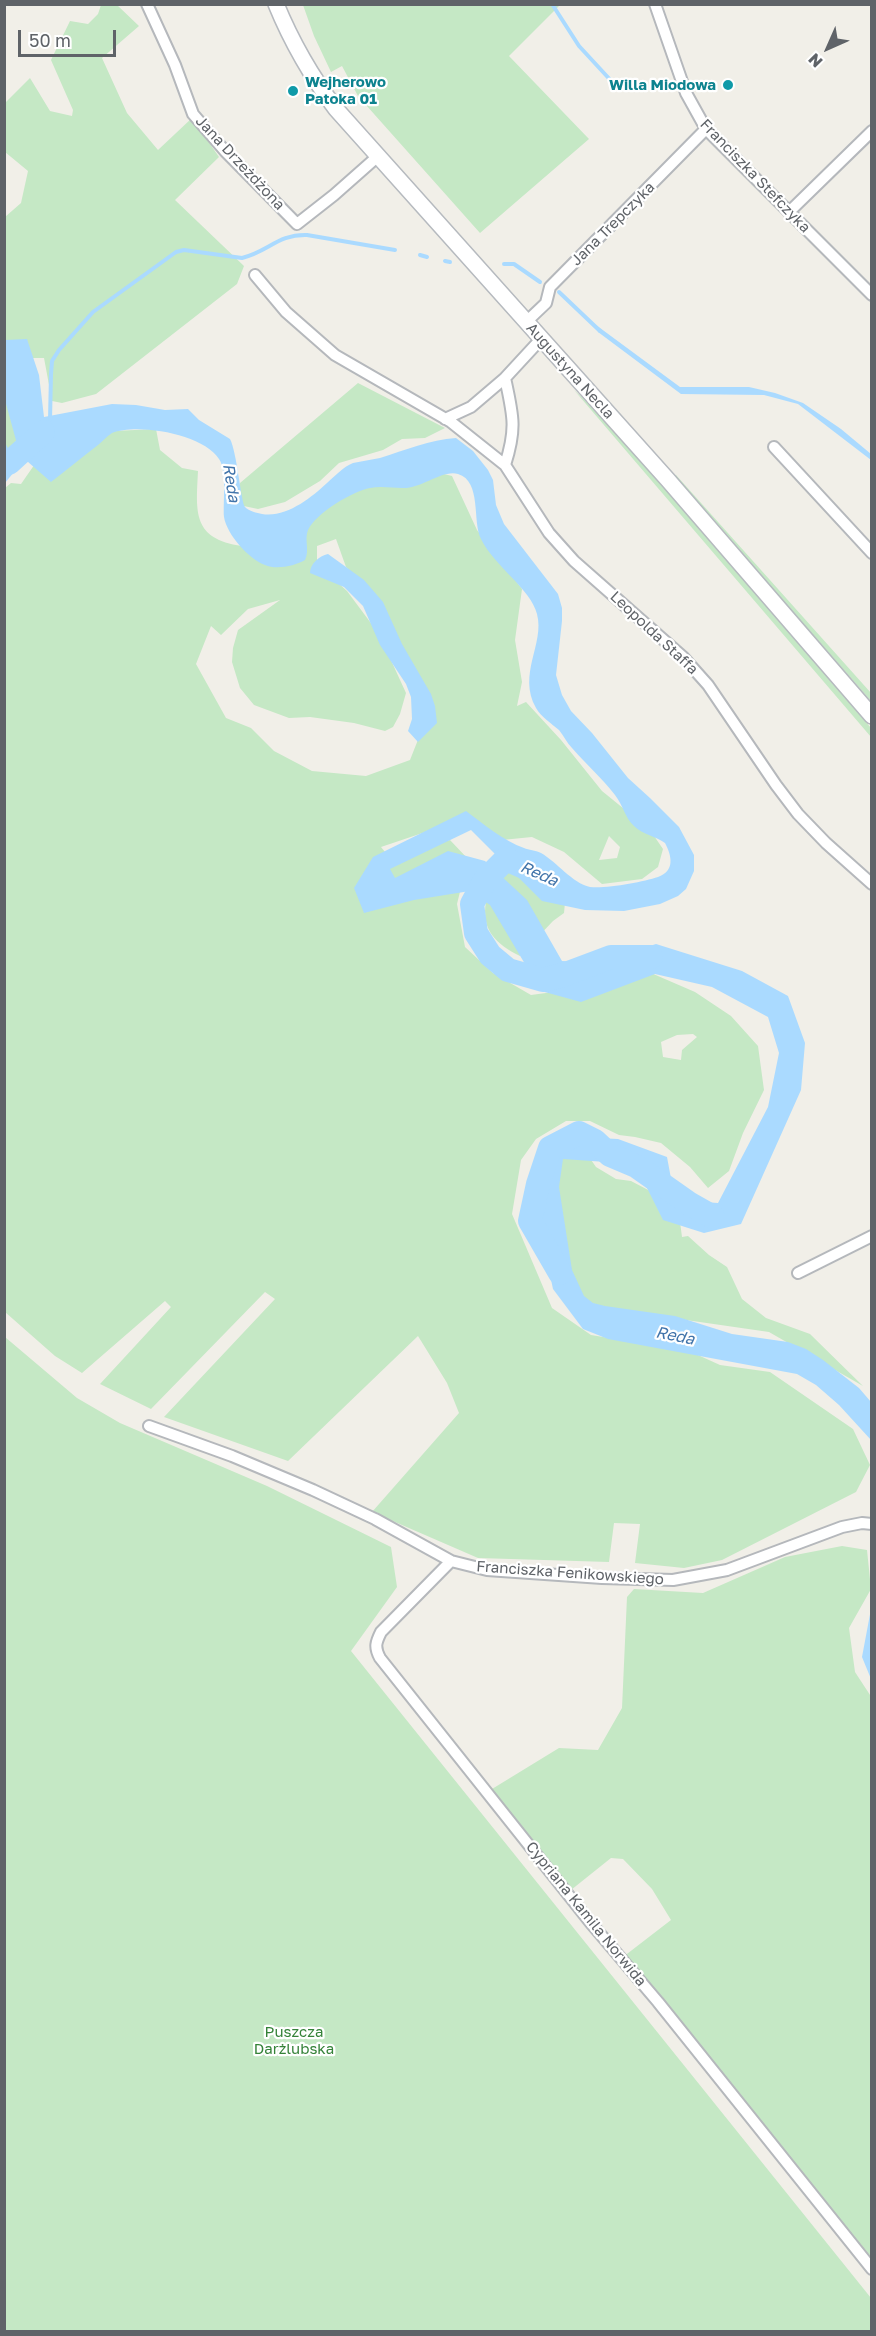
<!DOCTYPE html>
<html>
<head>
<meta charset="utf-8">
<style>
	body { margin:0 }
	#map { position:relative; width:876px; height:2336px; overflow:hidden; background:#f1efe8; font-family:"Golos Text",sans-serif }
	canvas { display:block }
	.frame { position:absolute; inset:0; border:6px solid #5f6368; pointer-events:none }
	.north { position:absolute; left:798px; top:18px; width:60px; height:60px; -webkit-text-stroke:4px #fff; paint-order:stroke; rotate:225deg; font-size:16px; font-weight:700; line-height:24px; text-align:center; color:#5f6368 }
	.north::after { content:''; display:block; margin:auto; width:21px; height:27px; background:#5f6368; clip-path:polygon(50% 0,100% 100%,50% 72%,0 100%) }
	.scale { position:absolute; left:18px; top:30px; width:98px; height:27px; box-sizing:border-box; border:3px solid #5f6368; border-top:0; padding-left:8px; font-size:18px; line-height:21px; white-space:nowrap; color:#5f6368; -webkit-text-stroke:4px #fff; paint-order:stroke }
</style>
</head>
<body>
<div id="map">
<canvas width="876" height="2336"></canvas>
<div class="frame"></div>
<div class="north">N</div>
<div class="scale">50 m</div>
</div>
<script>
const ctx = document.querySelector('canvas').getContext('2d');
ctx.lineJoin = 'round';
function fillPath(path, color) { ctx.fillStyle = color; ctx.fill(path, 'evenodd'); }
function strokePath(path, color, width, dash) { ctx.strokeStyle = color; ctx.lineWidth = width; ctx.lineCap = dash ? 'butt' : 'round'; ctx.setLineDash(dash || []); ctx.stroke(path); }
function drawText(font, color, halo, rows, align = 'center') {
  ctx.font = font + ' "Golos Text",sans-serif'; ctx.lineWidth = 4.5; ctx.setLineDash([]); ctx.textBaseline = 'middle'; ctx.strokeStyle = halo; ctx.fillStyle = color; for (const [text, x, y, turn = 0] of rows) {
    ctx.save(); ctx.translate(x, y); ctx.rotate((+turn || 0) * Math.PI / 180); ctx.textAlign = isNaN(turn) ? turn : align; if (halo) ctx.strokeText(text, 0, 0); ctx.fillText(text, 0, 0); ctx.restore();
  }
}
const green = new Path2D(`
	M101,5H117L139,26L102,58L127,113L158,150L192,118L219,157L175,200L244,266L237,284L96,394L62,403L52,401L44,358H26V428L5,455V217L21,203L28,171L5,152V103L30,78L50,111L72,116L73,110L51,60L70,21L88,24L98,14Z
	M303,5H560L509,56L589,139L480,233L358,96L342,66L331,72L314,36Z
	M358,383L445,428L425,438L402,439L383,450L339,463L320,481L285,502L258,509L239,505L240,483Z
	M574,390C619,432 659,481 699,528C757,595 814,661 871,728V737Z
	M156,429L160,450L182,468L198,471C196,512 192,539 242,546L347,491L432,471L452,476L477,530L522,589L515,640L522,682L517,706L526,702L561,740L602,791L650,830L663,849L658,867L642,879L602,884L564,852L532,837L502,840L467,818L381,847L389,857L450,840L468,859L457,904L465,947L493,973L531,995L568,990L651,973L695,992L731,1016L758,1046L764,1090L743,1133L729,1171L708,1188L690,1167L661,1143L635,1137L619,1135L590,1121H566L536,1139L521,1160L512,1214L552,1308L591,1335L689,1351L720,1365L770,1372L853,1429L870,1465L856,1492L722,1560L684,1568L635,1563L640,1524L614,1523L609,1562L478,1558L372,1512L459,1413L447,1383L418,1336L288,1461L164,1417L275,1299L265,1292L151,1409L100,1384L171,1307L165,1301L82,1373L55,1356L5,1312V488L11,483L21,484L46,448L71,433ZM336,539L346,567L383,612L425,722L410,760L366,776L312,771L274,751L251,728L226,718L196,664L211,626L221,635L248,609L280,600L238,630L233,648L232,662L240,688L254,705L289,718L310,717L354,723L385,731L393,727L400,714L406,693L379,634L347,591L317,564V546ZM609,836L620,847L617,858L599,860ZM693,1034L697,1037L682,1050L681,1060L663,1057L661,1042L677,1035Z
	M676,475L871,693V701L674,476Z
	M521,862L566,892L564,913L553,921L520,956C496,944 481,930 486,902C487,896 488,889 491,884C499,874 510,868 521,862Z
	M570,1151L587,1154L596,1167L616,1179L631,1181L654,1193L680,1222L682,1237L688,1236L709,1255L727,1267L742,1299L766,1318L810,1334L863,1386L769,1332L603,1308L573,1295L551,1187L557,1162Z
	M5,1337L77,1398L120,1423L267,1486L391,1547L397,1587L351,1651L871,2298V2331H5Z
	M842,1546L867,1550L871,1589L849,1628L855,1672L872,1698L871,2269L623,1957L671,1920L652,1889L623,1859L611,1858L571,1890L492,1789L559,1748L598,1750L622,1708L627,1597L634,1589L703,1593L785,1557Z`);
const water = new Path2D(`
	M596,325L680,387H749L775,393L803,403L841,429L871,454V460L798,404L764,395L681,394L598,332Z
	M27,339L39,375L44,417L112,404L136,405L165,410L188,409L199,420L230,439C237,452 241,502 245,507C249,511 257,513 262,514C286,518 311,498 327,483C335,476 343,467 353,463C362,461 371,460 380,458C405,450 430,440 456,438L473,451L488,470L493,480L496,505L504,524L558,594L562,608V621L556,675L562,695L571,711L592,733L628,778L650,798L679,827L694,855V871L686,889L678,896L660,904L624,911L585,910L542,901L471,830L390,869L395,878L448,851L485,861L527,900L562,961L597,963L656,944L742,971L788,996L805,1043L801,1090L741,1224L704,1233L663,1220L635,1164L563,1159L559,1187L572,1270L584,1296L593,1303L605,1306L675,1316L732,1334L788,1342L806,1349L823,1360L859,1388L871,1402V1440L839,1405L816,1385L797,1374L608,1339L583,1329L553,1289L540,1228L535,1163L559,1136L618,1139L667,1157L675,1200L718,1203L768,1107L779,1053L768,1017L712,987L655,974L581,1002L541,991L490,905L470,891L414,900L364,913L354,888L373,857L466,811C482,823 504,841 524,848C529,850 535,850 541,853C557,862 572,883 590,887C606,889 643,882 658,877C675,871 672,856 665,843C656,836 643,835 634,826C625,818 623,805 615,795C602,778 586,764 572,748C567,743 564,736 559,730C551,723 541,717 536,708C517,674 545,644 537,614C531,589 494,566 481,539C472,522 482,481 458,474C443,469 421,489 402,488C392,488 381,486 370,488C353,491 316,513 308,530C304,540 310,550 305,560C295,566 276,570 265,565C249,559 227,535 224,517C223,503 227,470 219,459C203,434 138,423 112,433C107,436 102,442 98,445C82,457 67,470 51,482L20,455L5,400V340Z
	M5,443L13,457L14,472L5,483Z
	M328,554L364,580L383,602L402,644L431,694L435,706L437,723L418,742L408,731L412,719L411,697L406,684L380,645L363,606L344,587L310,573C310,564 319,556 328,554Z
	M871,1609V1679L862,1657Z`);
const stream = new Path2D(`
	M552,4L579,46L615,85
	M420,255L427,257
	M445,261L450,262
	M504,264H514L540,282
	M559,292L600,331
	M50,420L51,374L52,361L59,350L93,312L176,252L184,250L242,258C268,252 278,234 307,235L395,250`);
const river = new Path2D(`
	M4,464L9,463L43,432
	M533,871L506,859L485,880L472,904L476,933L490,955L508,970L543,980L563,975L611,957H651
	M560,1273L530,1221L538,1184L550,1148L579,1133L595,1141L610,1155L636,1166L690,1204L713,1217`);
const minor = new Path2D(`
	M147,4L175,65L193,114L225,151L297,224L334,195L377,157
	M655,4L686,93L706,129L872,295
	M789,212L872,131
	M255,275L286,312L335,355L451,422L505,465L549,533L574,561L683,657L708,685L776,785L798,814L826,843L872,884
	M526,322L546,303L550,287L706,129
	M445,419L471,407L505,378
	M774,447L872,553
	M505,465C517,428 513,415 505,378L541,339
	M798,1273L872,1236
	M149,1426L232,1456L313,1490L375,1519L451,1561L487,1570L602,1578L673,1580L727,1570L842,1527L862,1523L872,1524
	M451,1561L381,1632C376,1642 374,1647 380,1658L590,1922L658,2002L872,2269`);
const secondary = new Path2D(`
	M276,4C292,43 311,76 336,109L668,480L872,716`);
const markers = [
	[728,85,6,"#0f9aa8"],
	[293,91,6,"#0f9aa8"]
];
const cultureNames = [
	["Wejherowo",305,82],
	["Patoka 01",305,99],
	["Willa Miodowa",716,85,"right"]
];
const streetNames = [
	["Jana Drzeżdżona",240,163,47],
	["Franciszka Stefczyka",755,176,46],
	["Jana Trepczyka",613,224,-45],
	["Augustyna Necla",570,371,48],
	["Leopolda Staffa",654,633,43],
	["Franciszka Fenikowskiego",570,1573,4],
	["Cypriana Kamila Norwida",586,1914,51]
];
const parkNames = [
	["Puszcza",294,2032],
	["Darżlubska",294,2049]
];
const waterNames = [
	["Reda",231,483,81],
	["Reda",539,874,24],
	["Reda",675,1336,11]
];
fillPath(green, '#c5e8c5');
fillPath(water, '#aadaff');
strokePath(stream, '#aadaff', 4);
strokePath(river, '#aadaff', 24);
strokePath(minor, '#b5b8bc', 14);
strokePath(secondary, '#b6babf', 18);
strokePath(minor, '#fff', 10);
strokePath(secondary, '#fff', 15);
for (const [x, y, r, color] of markers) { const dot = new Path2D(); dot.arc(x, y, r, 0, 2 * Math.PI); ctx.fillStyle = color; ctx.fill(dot); strokePath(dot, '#fff', 2); }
drawText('bold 15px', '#0d838f', '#fff', cultureNames, 'left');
drawText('15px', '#5f6368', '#fff', streetNames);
drawText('15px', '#348238', '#fff', parkNames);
drawText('italic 16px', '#4174aa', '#fff', waterNames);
</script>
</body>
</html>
